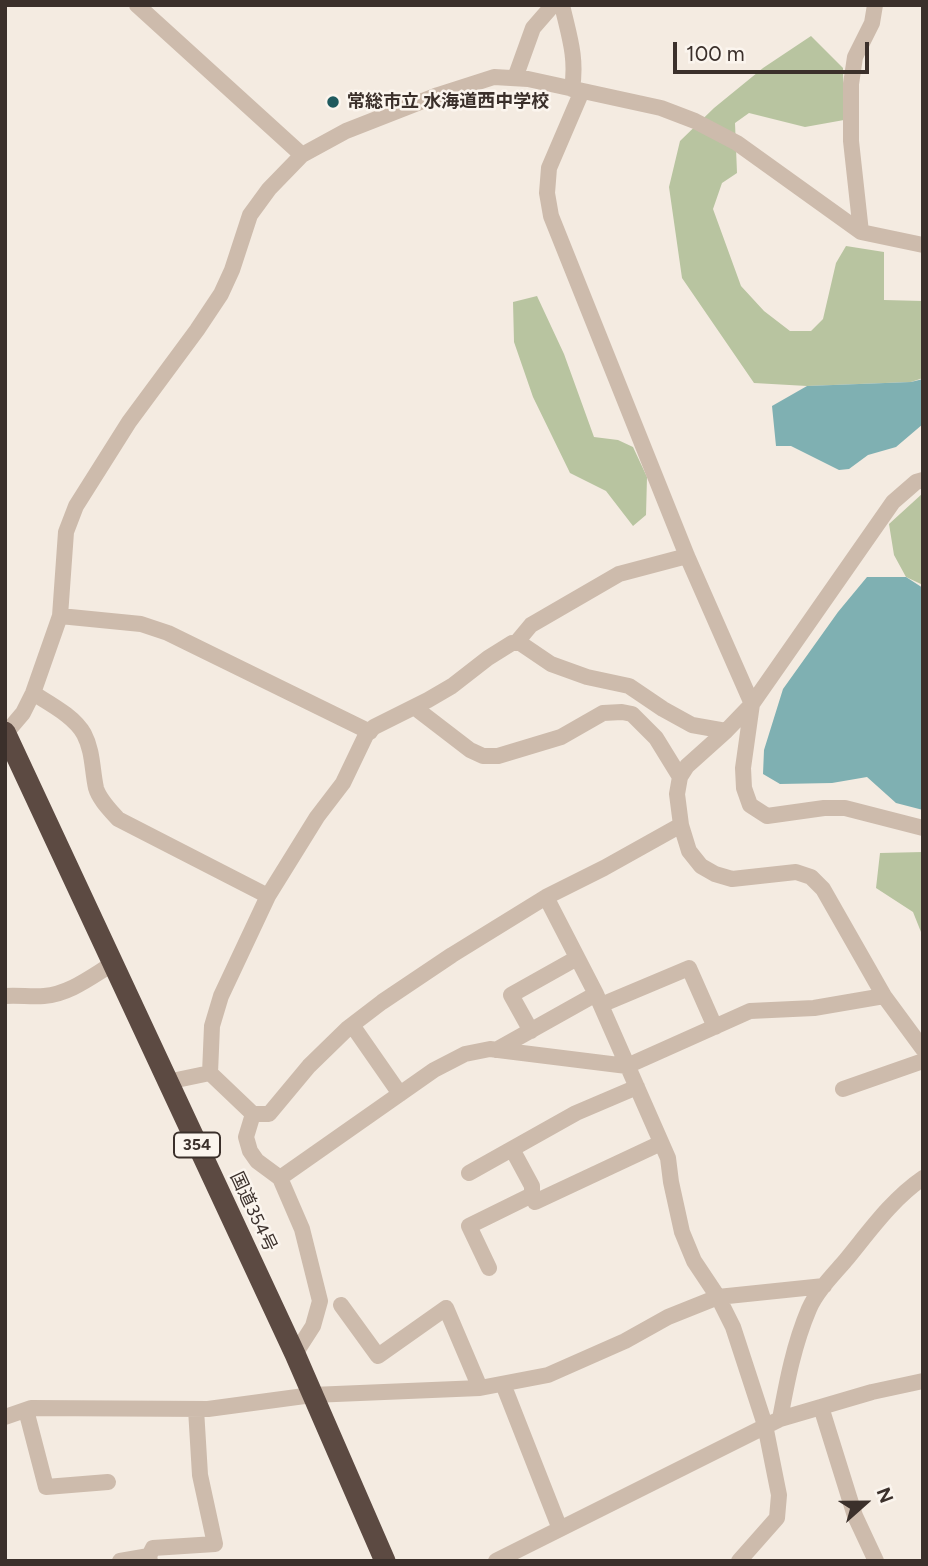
<!DOCTYPE html>
<html>
<head>
<meta charset="utf-8">
<style>
	body { margin:0 }
	#map { position:relative; width:928px; height:1566px; overflow:hidden; background:#f4ebe1; font-family:Figtree,sans-serif }
	canvas { display:block }
	.frame { position:absolute; inset:0; border:7px solid #3b302b; pointer-events:none }
	.north { position:absolute; left:830px; top:1468px; width:70px; height:70px; -webkit-text-stroke:5px #fbf5ee; paint-order:stroke; rotate:69deg; font-size:19px; font-weight:700; line-height:28px; text-align:center; color:#3b302b }
	.north::after { content:''; display:block; margin:auto; width:24px; height:32px; background:#3b302b; clip-path:polygon(50% 0,100% 100%,50% 72%,0 100%) }
	.scale { position:absolute; left:673px; top:42px; width:196px; height:32px; box-sizing:border-box; border:4px solid #3b302b; border-top:0; padding-left:9px; font-size:21px; line-height:24px; white-space:nowrap; color:#3b302b; -webkit-text-stroke:5px #fbf5ee; paint-order:stroke }
</style>
</head>
<body>
<div id="map">
<canvas width="928" height="1566"></canvas>
<div class="frame"></div>
<div class="north">N</div>
<div class="scale">100 m</div>
</div>
<script>
const ctx = document.querySelector('canvas').getContext('2d');
ctx.lineJoin = 'round';
function fillPath(path, color) { ctx.fillStyle = color; ctx.fill(path, 'evenodd'); }
function strokePath(path, color, width, dash) { ctx.strokeStyle = color; ctx.lineWidth = width; ctx.lineCap = dash ? 'butt' : 'round'; ctx.setLineDash(dash || []); ctx.stroke(path); }
function drawText(font, color, halo, rows, align = 'center') {
  ctx.font = font + ' Figtree,"Noto Sans JP",sans-serif'; ctx.lineWidth = 5; ctx.setLineDash([]); ctx.textBaseline = 'middle'; ctx.strokeStyle = halo; ctx.fillStyle = color; for (const [text, x, y, turn = 0] of rows) {
    ctx.save(); ctx.translate(x, y); ctx.rotate((+turn || 0) * Math.PI / 180); ctx.textAlign = isNaN(turn) ? turn : align; if (halo) ctx.strokeText(text, 0, 0); ctx.fillText(text, 0, 0); ctx.restore();
  }
}
const green = new Path2D(`
	M811,36L843,68L844,120L805,127L749,113L735,123L737,173L722,183L713,209L741,286L764,311L790,331H811L823,319L836,263L846,246L884,252V300L923,301V378L911,382L807,386L754,383L682,278L669,187L680,141L714,108L763,68Z
	M537,296L564,354L594,437L618,440L633,447L647,477L646,515L633,526L606,491L570,473L533,397L514,342L513,302Z
	M923,493V585L906,577L894,555L889,524Z
	M923,852V937L913,912L876,888L880,853Z`);
const water = new Path2D(`
	M923,379V424L896,447L868,455L849,469L839,470L791,446H776L772,406L807,386L911,382Z
	M867,577H906L923,588V810L896,803L867,777L832,783L780,784L763,774L764,750L783,689L838,612Z`);
const street = new Path2D(`
	M137,5L302,155
	M562,5C569,36 577,57 572,89
	M515,78L533,28L553,5
	M582,91L549,168L547,193L551,216L687,556L752,704L743,768L744,788L750,805L767,816L824,808H845L923,828
	M861,232L851,141V84L855,57L872,23L875,5
	M923,480L916,482L893,502L752,704L726,731L687,766L680,777L677,794L681,825L689,851L701,866L715,874L732,879L796,872L811,877L823,889L884,996L923,1049
	M60,616L141,624L168,633L370,732
	M516,643L531,625L619,574L687,556
	M33,693C50,704 74,716 84,734C93,751 92,770 96,788C99,799 110,810 118,819L268,896
	M414,707L470,750L483,756H498L561,737L603,713L622,712L632,714L656,738L680,777
	M6,733L23,713L33,693L60,616L66,532L76,506L129,422L197,330L221,294L232,270L250,215L269,189L302,155L346,131L438,95L494,77L528,79L661,108L695,121L737,143L861,232L923,245
	M546,897L596,994L668,1158L671,1182L682,1232L694,1261L718,1297L733,1327L765,1425L779,1495L777,1518L739,1561
	M5,996C18,995 31,997 44,996C70,994 92,976 114,963
	M601,1005L689,968L715,1027
	M352,1025L400,1094
	M531,1031L511,995L577,958
	M496,1050L596,994
	M210,1073L212,1026L221,996L268,896L317,817L343,783L366,735L374,727L428,700L452,686L488,658L512,643H520L551,664L587,677L629,686L663,709L692,725L726,731
	M167,1082L210,1073L253,1114H269L309,1066L348,1028L382,1002L452,955L546,897L604,868L681,825
	M843,1089L923,1061
	M253,1114L246,1137L250,1151L257,1161L280,1178L302,1229L320,1301L313,1326L295,1354
	M469,1173L576,1113L637,1087
	M280,1178L434,1070L465,1054L490,1049L627,1066L750,1011L814,1008L884,996
	M532,1195L535,1202L661,1143
	M489,1268L469,1226L532,1195V1186L512,1149
	M341,1305L378,1356L446,1308L480,1388
	M503,1384L560,1529
	M821,1407L855,1516L876,1561
	M26,1410L46,1487L108,1482
	M5,1417L31,1408L208,1409L312,1395L480,1388L548,1375L625,1341L668,1317L718,1297L824,1286
	M780,1419C787,1381 794,1344 809,1309C817,1291 832,1276 845,1261C869,1232 891,1200 923,1178
	M149,1556L153,1548L215,1544L200,1475L196,1409
	M120,1561L149,1556L150,1561
	M496,1561L780,1419L872,1392L923,1381`);
const highway = new Path2D(`
	M5,732L295,1354L385,1561`);
const markers = [
	[333,102,7,"#1f5a5e"]
];
const shields = [
	[197,1145,46]
];
const shieldNames = [
	["354",197,1145]
];
const poiNames = [
	["常総市立 水海道西中学校",347,102]
];
const streetNames = [
	["国道354号",253,1212,65]
];
fillPath(green, '#b8c4a0');
fillPath(water, '#7fb0b2');
strokePath(street, '#cdbbac', 16);
strokePath(highway, '#5c4a42', 21);
for (const [x, y, r, color] of markers) { const dot = new Path2D(); dot.arc(x, y, r, 0, 2 * Math.PI); ctx.fillStyle = color; ctx.fill(dot); strokePath(dot, '#fbf5ee', 2.5); }
for (const [x, y, w] of shields) { const box = new Path2D(); box.roundRect(x - w / 2, y - 12.5, w, 25, 5); ctx.fillStyle = '#fbf5ee'; ctx.fill(box); strokePath(box, '#3b302b', 2); }
drawText('bold 16px', '#3b302b', null, shieldNames);
drawText('bold 18px', '#3b302b', '#fbf5ee', poiNames, 'left');
drawText('18px', '#3b302b', '#fbf5ee', streetNames);
</script>
</body>
</html>
